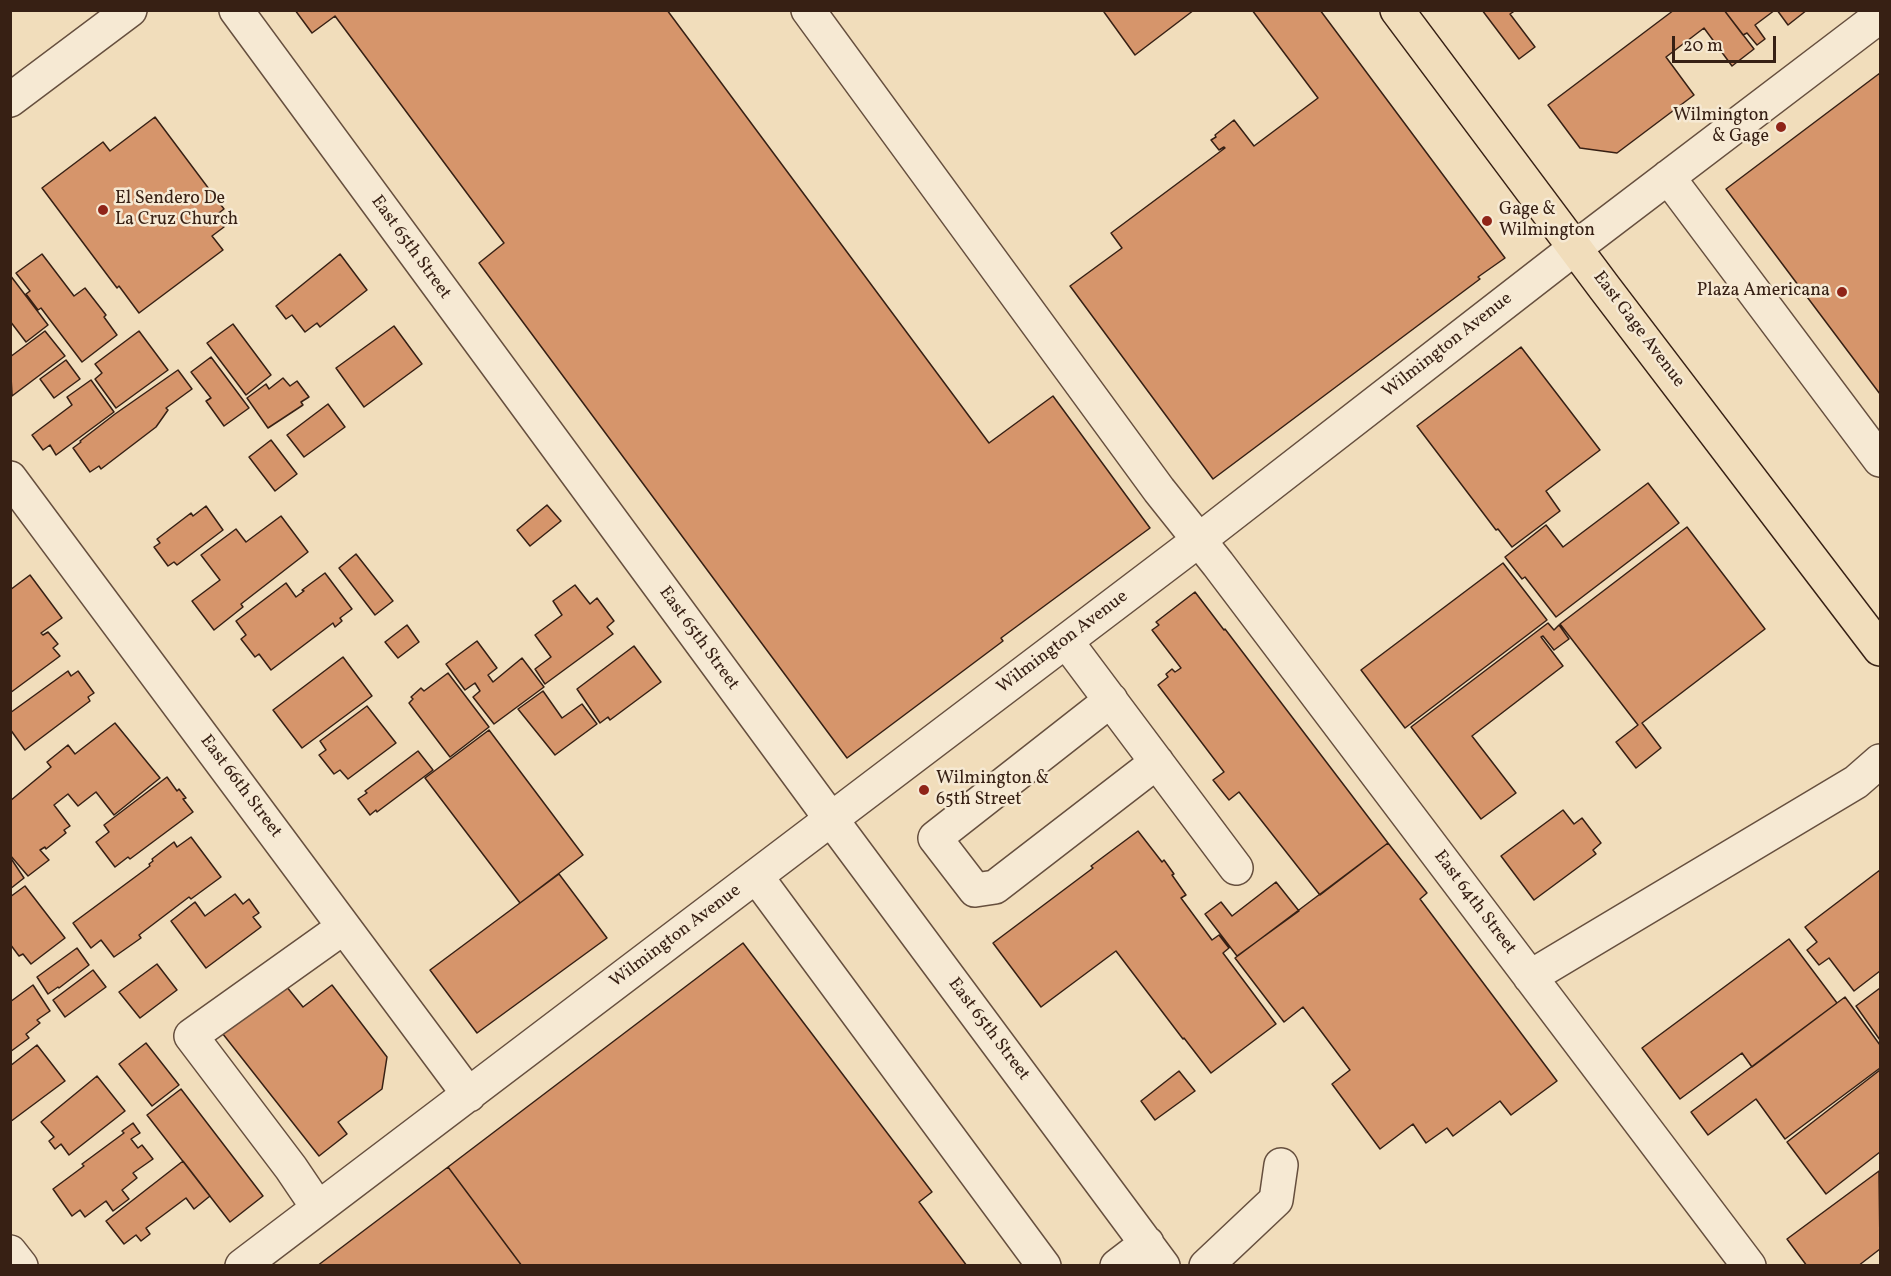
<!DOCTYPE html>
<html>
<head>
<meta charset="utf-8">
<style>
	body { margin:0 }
	#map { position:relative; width:1891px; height:1276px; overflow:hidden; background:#f1ddbb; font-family:Vollkorn,serif }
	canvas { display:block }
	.frame { position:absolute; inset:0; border:12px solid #372014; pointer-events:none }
	.scale { position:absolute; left:1672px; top:36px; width:104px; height:27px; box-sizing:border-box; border:3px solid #372014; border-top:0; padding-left:8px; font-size:18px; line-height:21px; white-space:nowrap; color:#372014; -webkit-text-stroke:4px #f6e9d3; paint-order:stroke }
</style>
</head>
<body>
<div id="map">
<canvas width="1891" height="1276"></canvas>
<div class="frame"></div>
<div class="scale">20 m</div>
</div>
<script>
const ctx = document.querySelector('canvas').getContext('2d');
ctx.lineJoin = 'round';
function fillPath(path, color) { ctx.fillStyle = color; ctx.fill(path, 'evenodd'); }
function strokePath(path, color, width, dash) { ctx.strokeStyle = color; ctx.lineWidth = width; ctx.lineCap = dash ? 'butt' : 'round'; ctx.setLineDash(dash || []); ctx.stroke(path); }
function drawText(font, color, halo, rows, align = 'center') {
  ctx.font = font + ' Vollkorn,serif'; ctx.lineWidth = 5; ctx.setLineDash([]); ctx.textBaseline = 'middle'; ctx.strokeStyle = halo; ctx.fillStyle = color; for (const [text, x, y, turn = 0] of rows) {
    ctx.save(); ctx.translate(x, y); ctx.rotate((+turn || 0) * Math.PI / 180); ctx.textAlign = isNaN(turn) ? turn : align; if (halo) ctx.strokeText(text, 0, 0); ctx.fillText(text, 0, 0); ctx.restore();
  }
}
const building = new Path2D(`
	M295,10H667L989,443L1053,396L1150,528L1001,638L1003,641L847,758L479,263L504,243L335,16L312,33Z
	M1106,10H1194L1135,55L1104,12Z
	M1252,10H1320L1505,258L1478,277L1480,279L1213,479L1070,286L1122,248L1111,233L1225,148L1224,147L1219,150L1211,140L1216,137L1215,135L1234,120L1254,146L1318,98Z
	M1482,10H1516L1510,14L1535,47L1519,59Z
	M1674,10H1724L1754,49L1732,66L1704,28L1666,57L1694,95L1617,153L1580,148L1548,105Z
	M1724,10H1775L1755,25L1765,39L1757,45L1747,33L1743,35Z
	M1777,10H1807L1788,25Z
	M1880,73V394L1726,189Z
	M155,117L224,209L215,216L224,227L212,236L223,250L139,313L119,286L117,288L42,188L103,142L110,151Z
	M42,254L74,296L85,288L106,315L104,317L117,335L82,362L41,308L38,310L26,294L30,291L16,273Z
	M340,254L367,290L320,327L317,323L305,332L292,315L286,319L276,306Z
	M10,275L48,325L26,342L10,321Z
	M233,324L271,375L246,395L207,343Z
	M394,326L422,364L364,407L336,368Z
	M45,331L65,356L12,396L10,357Z
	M139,331L168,370L116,408L95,379L102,373L95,364Z
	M1521,347L1600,450L1546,491L1560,511L1512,547L1498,529L1496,530L1417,426Z
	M211,357L249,408L224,426L206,401L211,398L191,372Z
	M66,360L80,379L54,398L40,379Z
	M178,370L192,389L166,408L168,410L156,427L101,469L99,466L90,472L73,448L81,442L80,441L115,414Z
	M283,378L290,386L297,381L309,397L301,402L303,405L268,428L247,398L266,384L269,389Z
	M91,380L114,412L56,455L50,445L43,450L32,435L72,405L67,397Z
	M328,404L345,427L304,457L287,435Z
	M271,440L297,474L275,491L249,457Z
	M1648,483L1679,523L1556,617L1525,577L1522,579L1505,557L1546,525L1563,547Z
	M547,505L561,521L530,546L517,530Z
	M206,506L223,530L177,565L174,562L168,566L154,547L160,543L157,539L191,513L193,516Z
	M281,516L308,552L241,604L243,607L214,630L192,601L220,580L201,555L236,529L246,542Z
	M1687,527L1765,629L1642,723L1661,748L1636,768L1616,742L1638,725L1560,624Z
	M356,554L393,601L375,615L339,568Z
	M1503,563L1547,620L1405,728L1361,670Z
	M325,573L352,609L340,618L342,621L335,627L333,623L271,670L259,654L255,657L241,639L246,635L236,621L286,583L296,597L304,591L302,590Z
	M30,575L62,618L41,633L43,635L48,632L58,644L53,648L60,656L10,693V590Z
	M575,585L590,604L597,598L614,621L607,627L613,634L545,684L535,669L551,657L535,635L562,615L553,601Z
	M1195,592L1224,630L1225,629L1388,843L1320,895L1239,792L1229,800L1213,780L1224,772L1158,685L1168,677L1166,674L1172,669L1175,672L1181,668L1152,630L1159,625L1156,622Z
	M1548,623L1554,630L1559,625L1569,639L1554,650L1543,636L1541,637L1563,666L1472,736L1516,793L1481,819L1411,727Z
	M407,625L419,642L398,658L385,642Z
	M477,641L497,668L488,675L493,682L522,658L544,687L494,724L473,697L480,691L475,683L465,690L446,664Z
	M634,646L661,682L610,720L608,717L600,723L577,689Z
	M343,657L372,696L302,748L273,710Z
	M68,671L71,676L78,671L94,693L88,697L90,701L25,750L10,729V713Z
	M448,673L489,727L450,757L409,703L413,699L411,697L421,688L424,691Z
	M543,691L562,718L582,704L597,724L555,755L518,709Z
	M367,706L396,743L348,779L340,770L334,774L319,755L326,750L320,741Z
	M115,723L160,778L114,815L96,792L78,806L68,794L54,805L70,826L64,830L66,833L46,849L45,847L40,850L49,860L28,876L10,855V801L51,767L47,762L68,745L75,754Z
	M489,730L583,855L520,903L425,778Z
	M418,751L433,770L377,812L376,810L370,815L358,799L367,793L365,791Z
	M167,777L177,791L179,789L186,798L183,799L193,812L130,859L128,857L115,867L96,842L109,832L104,825Z
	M1563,810L1574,824L1582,818L1601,843L1593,850L1596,854L1534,900L1501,856Z
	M1138,831L1162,862L1164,860L1174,874L1172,875L1186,895L1181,898L1212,940L1219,935L1229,948L1223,953L1276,1024L1211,1073L1184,1038L1183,1039L1116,951L1041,1007L993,943L1093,868L1091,866Z
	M191,837L221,877L191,899L189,897L139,935L141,938L114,957L101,940L91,948L73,923L150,866L149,864L153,861L152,859L174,842L177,847Z
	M1388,843L1427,893L1420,899L1557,1081L1511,1115L1500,1101L1453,1136L1447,1128L1426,1143L1413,1124L1380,1149L1332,1084L1350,1070L1303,1007L1284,1022L1235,958Z
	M10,857L24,878L10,889Z
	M1880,870V971L1854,991L1829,958L1819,965L1807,950L1817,942L1805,927Z
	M559,874L607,938L477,1033L430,970Z
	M1276,882L1299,911L1237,956L1205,914L1221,902L1232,916Z
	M25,886L65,938L31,964L23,954L19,956L10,944V897Z
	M235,894L243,904L249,899L259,913L253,917L261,927L206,968L171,921L195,902L205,916Z
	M1789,939L1837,1003L1752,1067L1742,1053L1680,1099L1642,1048Z
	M743,943L932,1192L919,1202L967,1266H522L448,1167Z
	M77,948L89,965L59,988L58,987L48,994L37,977Z
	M157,964L177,990L140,1018L119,992Z
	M93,970L106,987L65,1017L53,1000Z
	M282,981L303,1007L332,985L387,1057L382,1089L338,1122L347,1134L319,1156L219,1029Z
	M33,985L50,1011L37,1020L40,1023L26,1034L29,1038L10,1052V1002Z
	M1880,988V1040L1856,1006Z
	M1845,997L1880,1045V1068L1785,1139L1756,1099L1708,1135L1691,1112Z
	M146,1043L179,1085L152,1106L119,1064Z
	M37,1045L65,1081L10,1122V1066Z
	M1880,1070V1152L1826,1194L1787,1142Z
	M1179,1071L1195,1091L1155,1120L1141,1101Z
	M97,1076L125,1111L69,1155L61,1144L55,1149L49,1141L54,1137L41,1122Z
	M181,1089L263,1196L230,1222L147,1115Z
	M133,1123L140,1133L131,1139L138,1148L142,1145L153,1159L133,1173L137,1178L122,1190L129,1199L113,1211L106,1201L85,1217L80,1210L72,1216L53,1189L84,1166L82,1164L124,1133L122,1131Z
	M183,1161L210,1196L194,1209L186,1198L146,1228L150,1234L141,1241L136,1235L124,1244L106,1221Z
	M448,1167L522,1266H317Z
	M1879,1171L1880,1249L1858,1266H1807L1787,1239Z`);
const minor = new Path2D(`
	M236,10L831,819L1163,1266
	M808,10L1159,490L1218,564L1749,1266
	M10,100L130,10
	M1668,177L1880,460
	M10,478L469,1095
	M1066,641L1236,868
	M1111,700L935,838L975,890L995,887L1157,762
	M756,876L1044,1266
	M1530,977L1856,782L1880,761
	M318,1208L291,1168L191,1036L344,927
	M10,1252L21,1266
	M242,1266L1199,540L1575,248L1880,16
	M1117,1266L1147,1243
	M1206,1266L1276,1200L1281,1165`);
const major = new Path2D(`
	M1397,10L1604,287L1880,649`);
const markers = [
	[1781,127,6,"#8f2418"],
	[103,210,6,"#8f2418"],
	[1487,221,6,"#8f2418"],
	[1842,292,6,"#8f2418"],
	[924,790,6,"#8f2418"]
];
const poiNames = [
	["Wilmington",1769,117,"right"],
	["& Gage",1769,138,"right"],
	["El Sendero De",115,200],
	["La Cruz Church",115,221],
	["Gage &",1499,211],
	["Wilmington",1499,232],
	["Plaza Americana",1830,292,"right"],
	["Wilmington &",936,780],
	["65th Street",936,801]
];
const streetNames = [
	["East 65th Street",410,248,54],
	["East Gage Avenue",1638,330,53],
	["Wilmington Avenue",1448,346,-38],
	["East 65th Street",698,639,54],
	["Wilmington Avenue",1063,643,-37],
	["East 66th Street",240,787,53],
	["East 64th Street",1474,903,53],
	["Wilmington Avenue",676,937,-37],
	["East 65th Street",988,1030,53]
];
fillPath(building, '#d6956b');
strokePath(building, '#372014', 1.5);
strokePath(minor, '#664f3e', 36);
strokePath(major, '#372014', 36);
strokePath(minor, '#f6e9d3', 33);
strokePath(major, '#f1ddbb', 33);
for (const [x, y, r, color] of markers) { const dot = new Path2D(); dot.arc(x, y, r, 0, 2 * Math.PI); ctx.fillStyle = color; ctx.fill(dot); strokePath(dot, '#f6e9d3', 2); }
drawText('18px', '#372014', '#f6e9d3', poiNames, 'left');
drawText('18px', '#372014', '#f6e9d3', streetNames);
</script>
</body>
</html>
